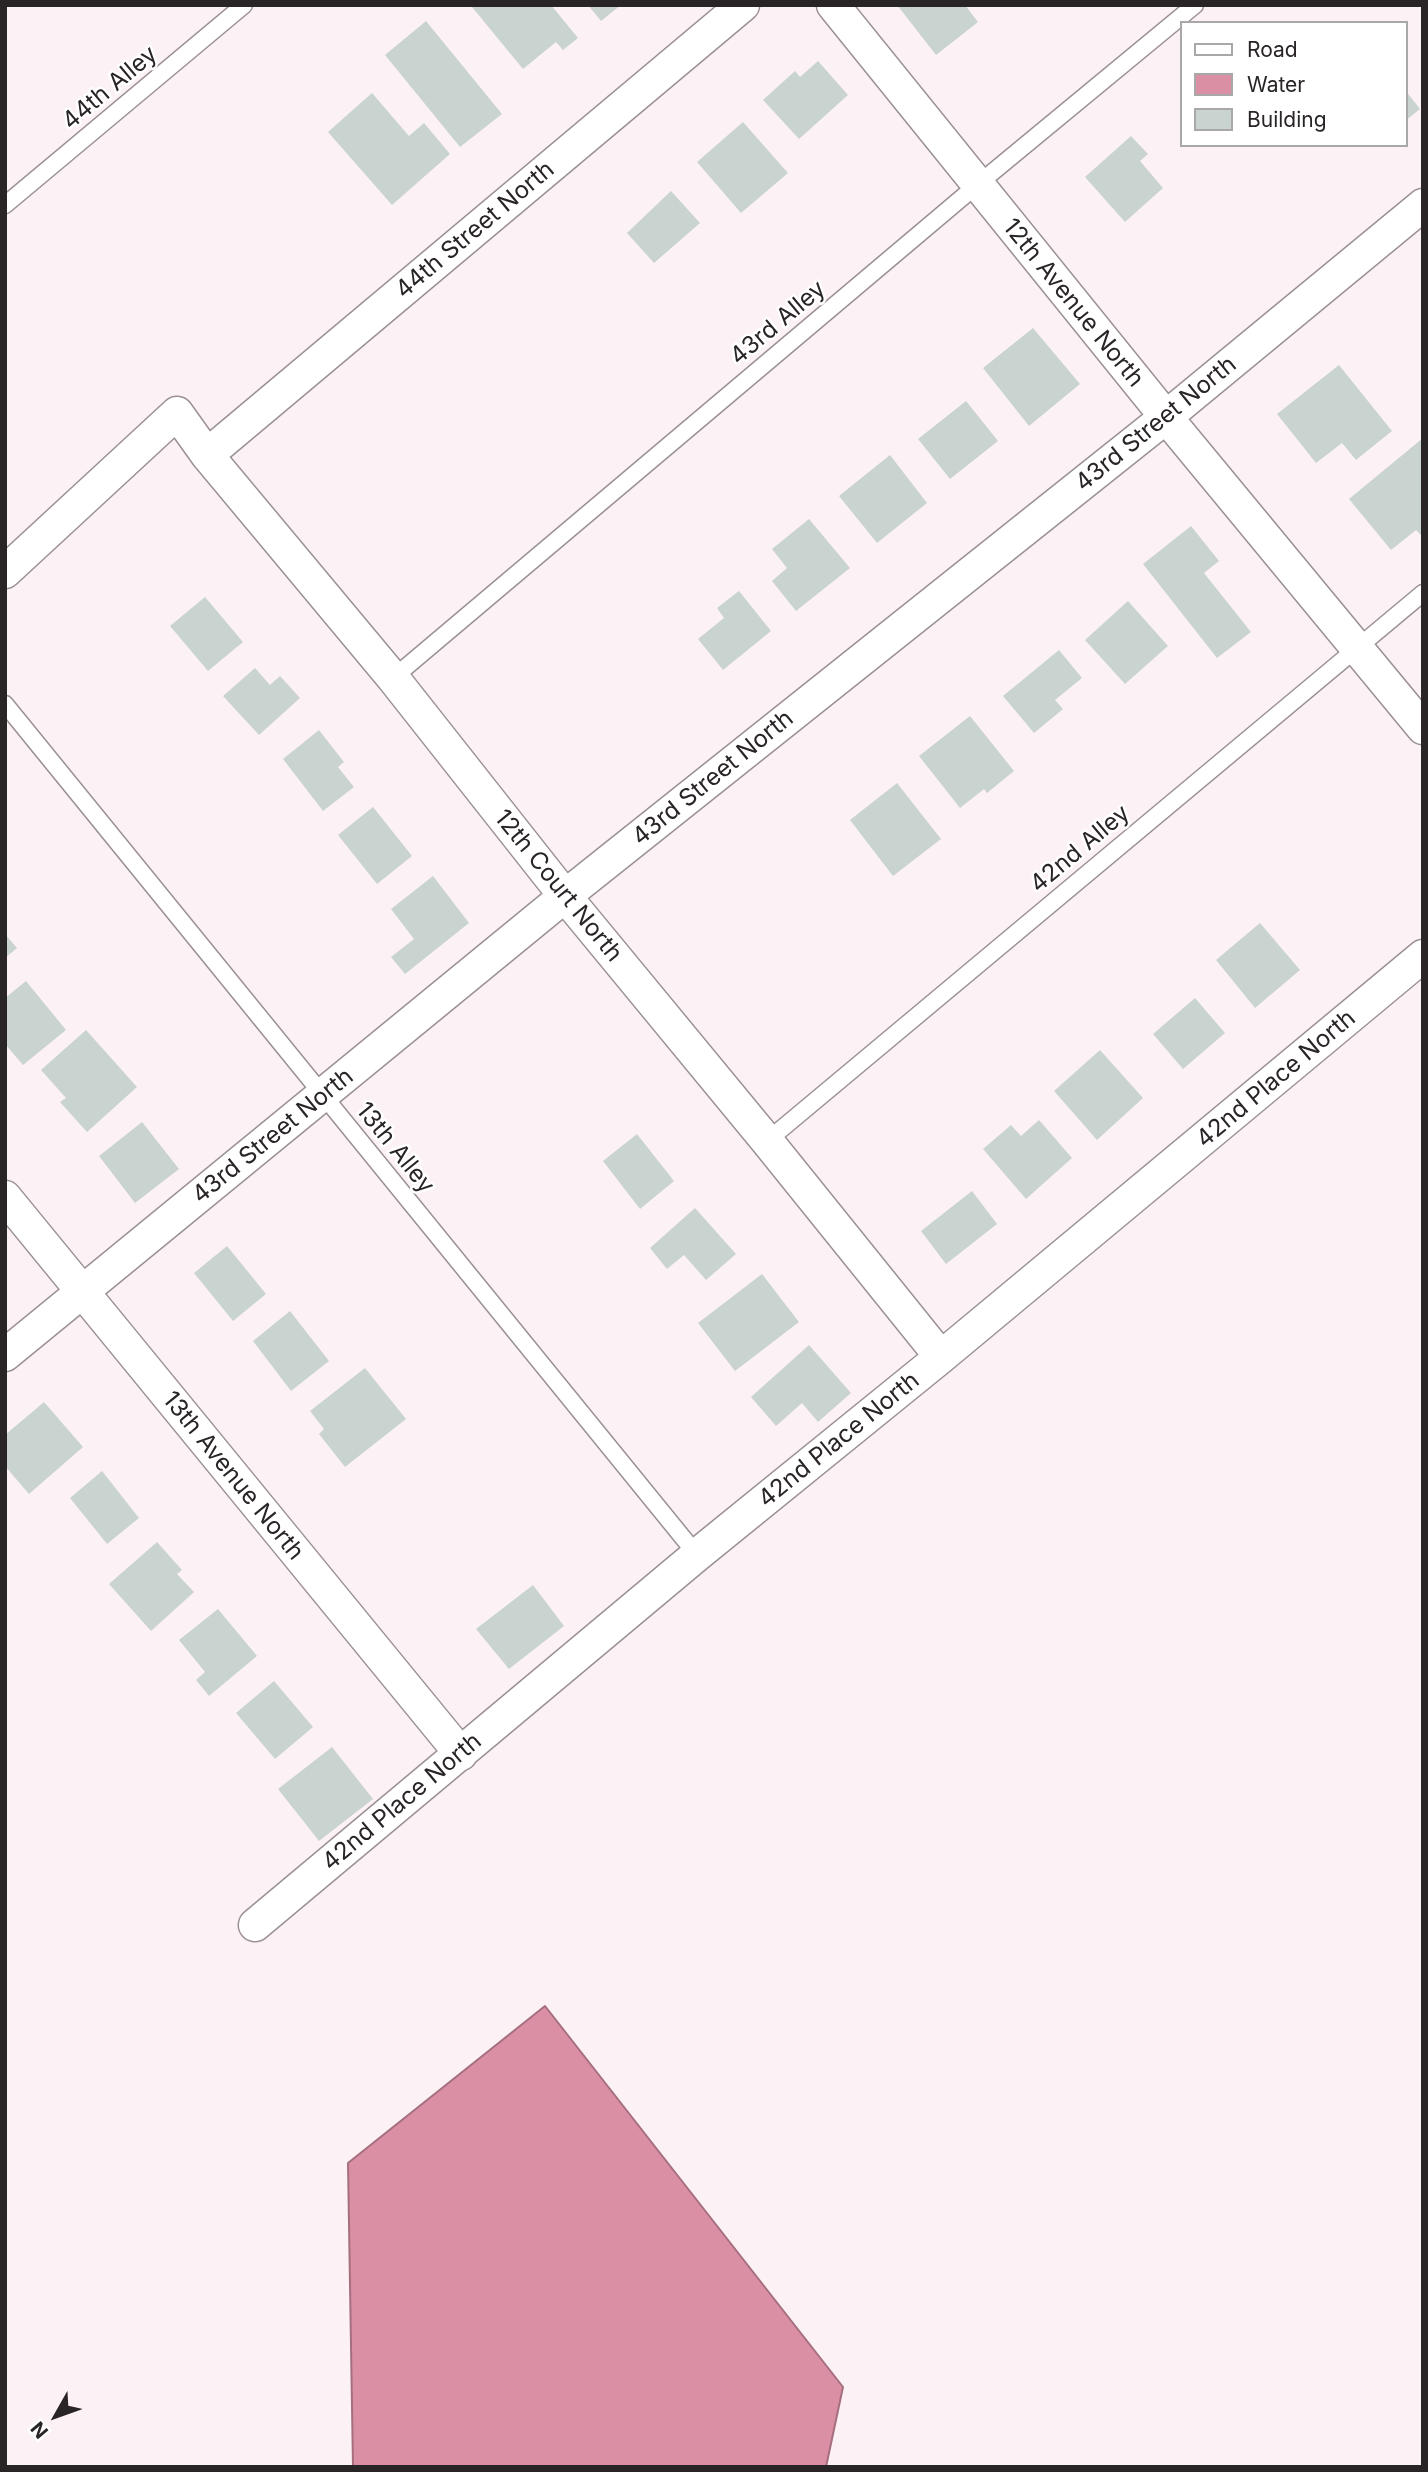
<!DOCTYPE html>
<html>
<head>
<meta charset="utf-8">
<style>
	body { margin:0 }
	#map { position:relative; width:1428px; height:2472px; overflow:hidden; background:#fcf1f4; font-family:Inter,sans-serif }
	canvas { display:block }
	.frame { position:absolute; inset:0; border:7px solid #292425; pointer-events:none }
	.legend { position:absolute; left:1180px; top:21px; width:228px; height:126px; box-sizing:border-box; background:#fff; border:2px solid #a9a7a8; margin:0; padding:9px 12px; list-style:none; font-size:21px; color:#292425 }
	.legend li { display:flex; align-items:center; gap:14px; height:35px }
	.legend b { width:35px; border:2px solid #a9a7a8 }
	.north { position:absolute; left:21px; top:2381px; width:70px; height:70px; -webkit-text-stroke:5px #fff; paint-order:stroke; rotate:230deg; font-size:19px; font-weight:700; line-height:28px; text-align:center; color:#292425 }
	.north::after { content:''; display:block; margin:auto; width:24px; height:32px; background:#292425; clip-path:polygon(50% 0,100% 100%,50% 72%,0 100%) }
</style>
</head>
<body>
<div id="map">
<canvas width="1428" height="2472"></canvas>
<div class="frame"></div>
<ul class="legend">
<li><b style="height:9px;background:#fff"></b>Road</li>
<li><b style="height:19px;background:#da8fa5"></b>Water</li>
<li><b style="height:19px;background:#c9d4d0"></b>Building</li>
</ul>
<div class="north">N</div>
</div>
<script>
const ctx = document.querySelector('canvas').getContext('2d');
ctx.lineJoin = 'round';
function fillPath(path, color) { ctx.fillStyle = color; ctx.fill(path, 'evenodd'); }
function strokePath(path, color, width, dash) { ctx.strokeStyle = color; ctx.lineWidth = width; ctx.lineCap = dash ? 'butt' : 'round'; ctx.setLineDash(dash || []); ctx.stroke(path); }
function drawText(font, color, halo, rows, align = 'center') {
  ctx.font = font + ' Inter,sans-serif'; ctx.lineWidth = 5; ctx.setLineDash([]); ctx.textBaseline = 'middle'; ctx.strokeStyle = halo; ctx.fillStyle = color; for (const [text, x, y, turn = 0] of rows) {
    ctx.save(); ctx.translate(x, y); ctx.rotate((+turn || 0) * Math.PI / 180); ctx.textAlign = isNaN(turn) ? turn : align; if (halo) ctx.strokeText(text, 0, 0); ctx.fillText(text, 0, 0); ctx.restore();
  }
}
const water = new Path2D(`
	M545,2006L843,2387L826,2467H353L348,2163Z`);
const building = new Path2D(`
	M474,5H551L578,38L563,50L556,42L523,69L472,7Z
	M588,5H621L601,21Z
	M897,5H965L978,22L936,55Z
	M426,21L502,114L460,147L385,55Z
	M818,61L848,95L799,139L763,100L795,71L800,77Z
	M1405,90L1420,109L1405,121Z
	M372,93L409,136L424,123L450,154L392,205L328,132Z
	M743,122L788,173L741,213L697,162Z
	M1131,136L1148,154L1140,161L1163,188L1125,222L1085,177Z
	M671,191L700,223L654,263L627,233Z
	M1033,328L1080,384L1029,426L983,368Z
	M1339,365L1392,431L1356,460L1342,443L1316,463L1277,414Z
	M966,401L998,441L950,479L918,439Z
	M1423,438V537L1416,530L1391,550L1349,499Z
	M890,455L927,503L877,543L839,496Z
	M809,519L850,568L796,611L772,581L787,568L772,549Z
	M1191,526L1219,561L1204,573L1251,632L1217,658L1143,564Z
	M739,591L771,631L723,670L698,639L724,618L717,608Z
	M205,597L243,642L208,671L170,626Z
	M1128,601L1168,646L1125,684L1085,640Z
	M1059,650L1082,678L1055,700L1063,709L1034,733L1003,696Z
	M255,668L270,685L280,676L300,698L259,735L223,696Z
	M970,716L1014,771L987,793L984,789L960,808L919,756Z
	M319,730L344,762L338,767L354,787L323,811L283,759Z
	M897,783L941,839L893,876L850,820Z
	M373,807L412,856L377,884L338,835Z
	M433,876L469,923L405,974L391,957L414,939L391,909Z
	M1260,923L1300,970L1255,1008L1216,960Z
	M5,934L17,948L5,958Z
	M26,981L66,1030L23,1065L5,1044V998Z
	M1195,998L1225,1033L1183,1069L1153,1034Z
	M86,1030L137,1087L87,1132L60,1102L66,1098L41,1070Z
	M1100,1050L1143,1098L1097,1140L1054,1091Z
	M1039,1120L1072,1158L1026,1199L983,1149L1011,1125L1021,1136Z
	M142,1122L179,1169L135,1203L99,1156Z
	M637,1134L674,1181L640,1209L603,1161Z
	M972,1191L997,1224L946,1264L921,1231Z
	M695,1208L736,1254L706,1280L684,1255L667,1269L650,1248Z
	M227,1246L266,1294L233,1321L194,1273Z
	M762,1274L799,1322L735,1371L698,1323Z
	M290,1311L329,1361L291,1391L253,1341Z
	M809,1345L851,1393L818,1422L802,1403L776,1426L751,1397Z
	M365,1368L406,1419L345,1467L319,1434L324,1429L310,1411Z
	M44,1402L83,1447L29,1494L5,1466V1435Z
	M102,1471L139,1518L107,1544L70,1498Z
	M157,1542L182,1570L177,1574L194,1592L151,1631L109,1584Z
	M533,1585L564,1626L509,1669L476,1629Z
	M218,1609L257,1656L209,1696L196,1680L205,1672L179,1640Z
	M274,1681L313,1727L275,1759L236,1713Z
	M332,1747L373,1799L319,1841L278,1789Z`);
const service = new Path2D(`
	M5,205L244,5
	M393,678L977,185L1195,5
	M5,704L697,1555
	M767,1141L1423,593`);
const minor = new Path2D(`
	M833,5L1166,417L1423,728
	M207,455L743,5
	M5,572L177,413L207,455L393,678L565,896L767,1141L941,1357
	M5,1197L461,1754
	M5,1355L565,896L1166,417L1423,205
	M255,1925L697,1555L941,1357L1423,956`);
const streetNames = [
	["44th Alley",110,88,-40],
	["44th Street North",475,230,-40],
	["12th Avenue North",1073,303,51],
	["43rd Alley",778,323,-40],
	["43rd Street North",1156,424,-39],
	["43rd Street North",713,778,-39],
	["42nd Alley",1080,849,-40],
	["12th Court North",558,886,51],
	["42nd Place North",1276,1079,-40],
	["43rd Street North",273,1136,-39],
	["13th Alley",395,1148,51],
	["42nd Place North",839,1440,-39],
	["13th Avenue North",233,1476,51],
	["42nd Place North",402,1802,-40]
];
fillPath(water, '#da8fa5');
strokePath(water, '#a56f7f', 2);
fillPath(building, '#c9d4d0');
strokePath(service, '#9b9193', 19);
strokePath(minor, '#9b9193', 35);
strokePath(service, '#fff', 16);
strokePath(minor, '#fff', 32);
drawText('24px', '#292425', '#fff', streetNames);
</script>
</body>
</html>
